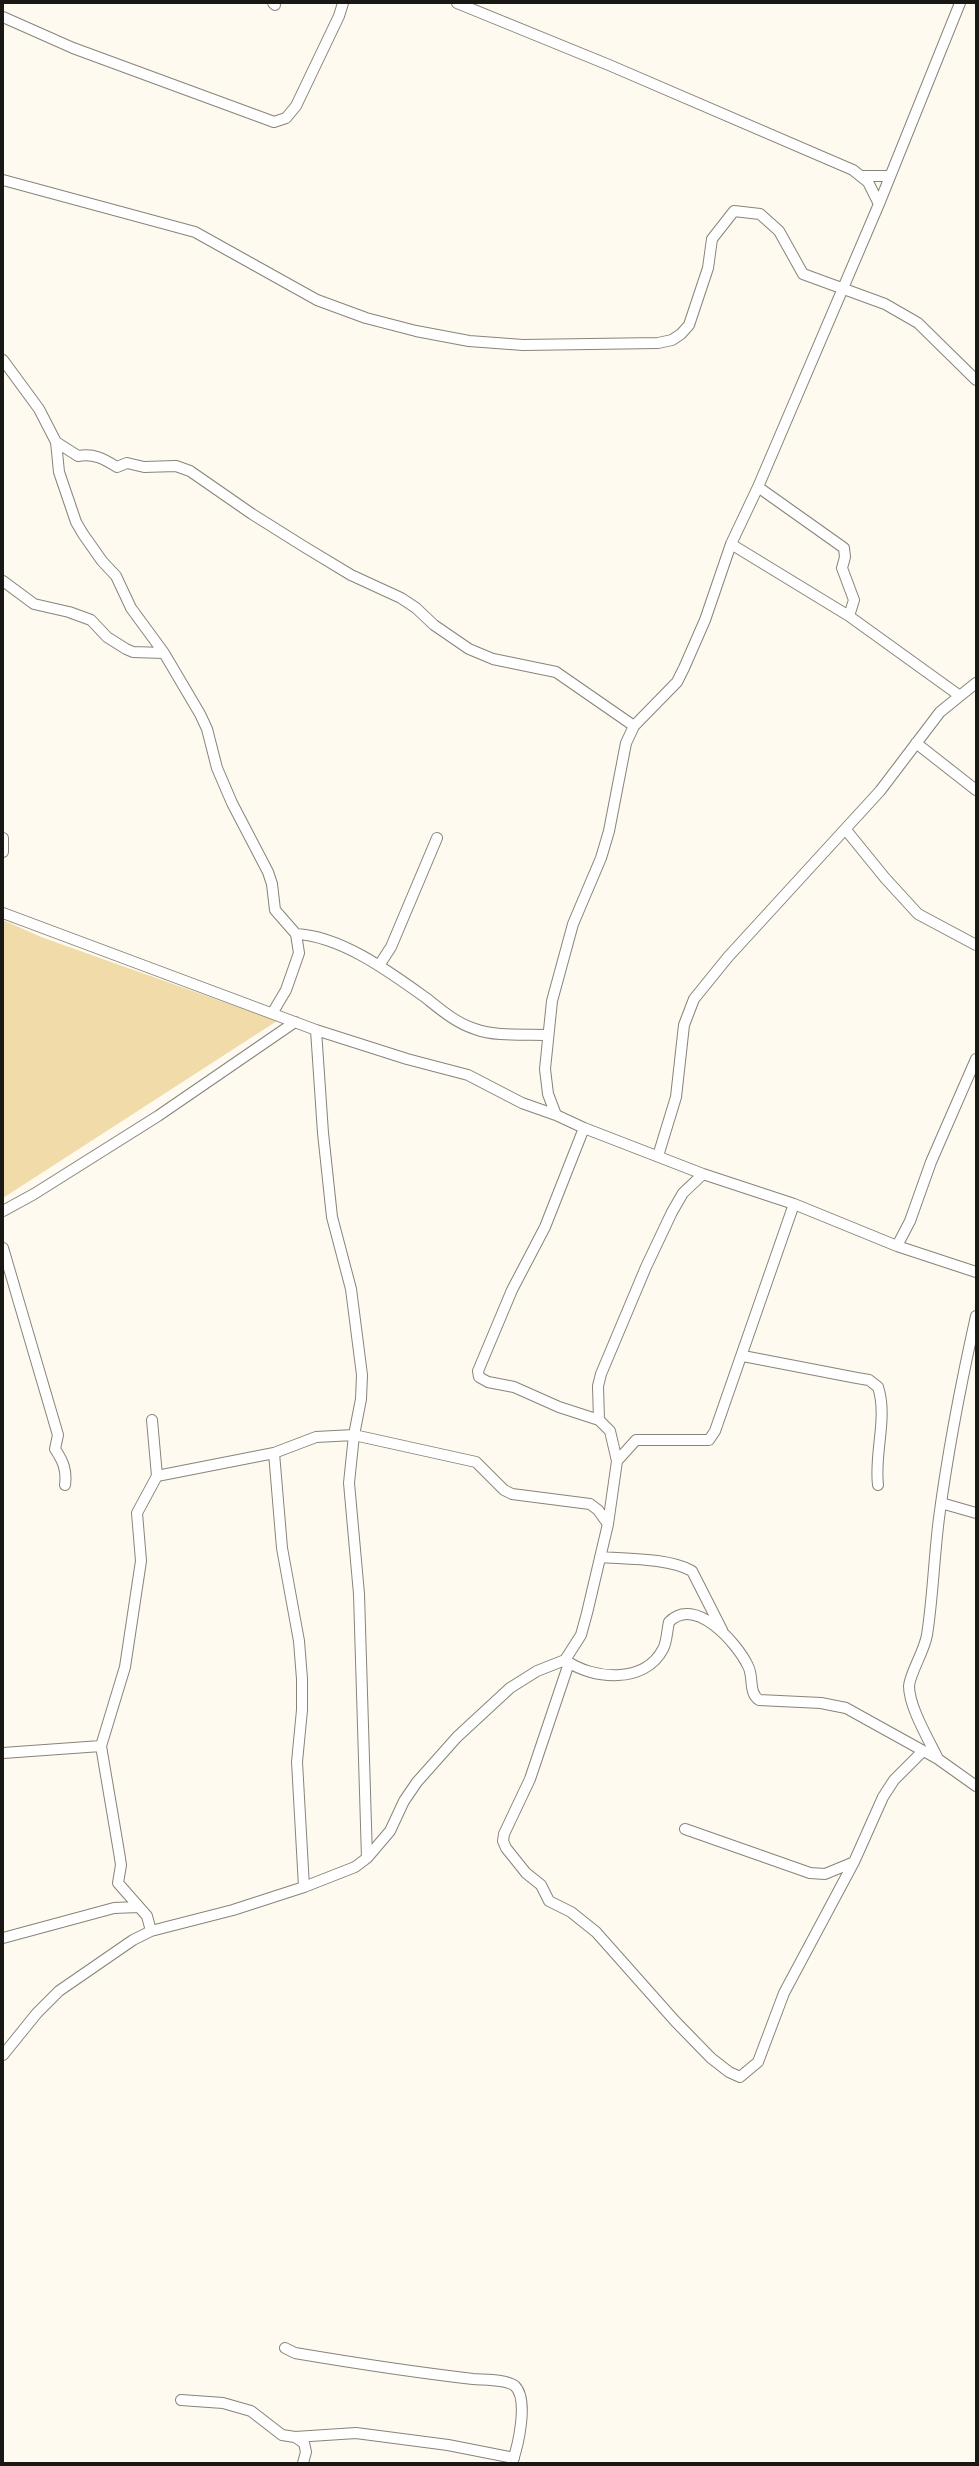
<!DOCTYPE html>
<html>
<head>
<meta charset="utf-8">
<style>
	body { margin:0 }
	#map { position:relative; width:979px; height:2466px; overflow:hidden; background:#fefaf0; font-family:Jost,sans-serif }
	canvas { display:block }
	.frame { position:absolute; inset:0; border:4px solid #1a1815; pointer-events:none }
</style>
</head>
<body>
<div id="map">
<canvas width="979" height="2466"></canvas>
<div class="frame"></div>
</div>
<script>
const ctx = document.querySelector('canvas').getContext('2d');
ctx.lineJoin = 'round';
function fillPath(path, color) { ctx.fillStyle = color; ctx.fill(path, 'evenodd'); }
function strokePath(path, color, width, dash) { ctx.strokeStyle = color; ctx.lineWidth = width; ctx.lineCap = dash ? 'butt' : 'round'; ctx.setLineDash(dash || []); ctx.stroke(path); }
const green = new Path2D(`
	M3,920L41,937L277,1021L3,1198Z`);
const minor = new Path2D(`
	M273,3L275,5
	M457,3L609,65L853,170L868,182L879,204
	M960,3L879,204L758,487L731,544L705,620L684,668L677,682L634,726L626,743L609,831L601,858L573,924L552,1001L545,1069L548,1094L556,1115L584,1128L703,1174L794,1204L897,1246L976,1272
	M3,17L73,48L274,122L286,118L296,106L339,16L343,3
	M863,176H890
	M3,180L195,232L317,300L366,318L416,331L469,341L523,345L658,343L672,340L681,334L689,325L708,268L712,239L734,211L760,214L779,231L803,274L885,304L918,323L976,380
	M3,360L39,409L56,442L59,472L76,522L83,534L102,561L116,576L131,608L164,653L200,714L207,729L217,768L232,803L268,872L272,884L275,910L296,934L299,953L286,990L273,1012
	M56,442L78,456C94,453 104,459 117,467L127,463L144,467L176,466L190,471L252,514L303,546L351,575L401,598L416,608L434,625L469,649L493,659L556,672L634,726
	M758,487L844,548L845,557L842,568L854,600L849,616
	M731,544L849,616L960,696
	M3,581L34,604L69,612L91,620L107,637L126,649L133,652L164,653
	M916,743L976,790
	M846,830L885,878L918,914L976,945
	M3,838V852
	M3,913L316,1030L407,1059L468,1075L522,1103L556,1115
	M296,934C341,936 390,972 426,998C441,1010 456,1023 475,1029C497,1037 524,1034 548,1035
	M380,964L391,947L437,838
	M316,1030L323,1133L332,1217L351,1289L362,1375L361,1399L354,1435L349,1483L359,1594L367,1858
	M584,1128L545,1227L512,1290L478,1371L479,1377L488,1382L514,1387L559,1407L599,1420L610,1431L617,1461
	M658,1156L676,1097L684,1025L694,999L728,957L880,791L940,712L976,683
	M3,1211L34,1194L158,1116L295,1022
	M897,1246L910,1221L931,1162L976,1059
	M3,1248L58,1435L55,1449C63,1461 67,1470 65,1485
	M743,1356L857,1378L869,1380L878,1387C888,1418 874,1453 878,1485
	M599,1420L598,1386L601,1374L646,1267L672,1212L683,1193L703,1174
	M274,1453L282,1548L299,1641L302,1679V1710L297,1762L304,1887
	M157,1476L274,1453L316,1437L354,1435L476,1462L504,1490L512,1494L590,1504L598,1510L608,1524
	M941,1503L976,1513
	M600,1557C627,1559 669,1558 692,1571L722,1630
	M565,1660C593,1680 645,1684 663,1649C667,1642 667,1630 669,1622C695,1595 737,1643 748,1666C754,1677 748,1692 759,1700L821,1703L846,1708L938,1759L976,1786
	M569,1663L530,1779L504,1834L503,1841L506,1848L526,1873L541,1885L549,1901L571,1912L596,1932L675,2021L711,2058L729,2072L740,2077L758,2062L784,1993L854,1862L883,1797L894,1780L923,1751
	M3,1753L101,1746
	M938,1759C929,1740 909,1707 909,1686C910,1673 924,1652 927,1635C933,1596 934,1557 939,1518C948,1450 961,1383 976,1316
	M685,1829L810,1873L825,1874L854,1862
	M151,1931L147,1916L118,1883L121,1865L119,1852L101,1746L125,1667L141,1561L137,1513L157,1476L152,1420
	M3,1938L114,1908L138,1907
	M3,2055L37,2013L59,1991L133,1940L151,1931L233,1910L304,1887L355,1867L367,1858L390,1831L404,1801L417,1782L457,1737L510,1688L537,1671L565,1660L581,1635L587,1613L608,1524L617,1461L636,1440H709L715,1431L794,1204
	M285,2348L295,2353C354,2363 413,2372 473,2379C485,2380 506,2379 515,2386C529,2400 518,2446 512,2463
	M181,2400L223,2403L251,2411L282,2435L295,2437L356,2433L448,2445L514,2458
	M295,2437L304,2443L306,2452L303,2463`);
fillPath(green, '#f1dca9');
strokePath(minor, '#87847b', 12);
strokePath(minor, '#fff', 10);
</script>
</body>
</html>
